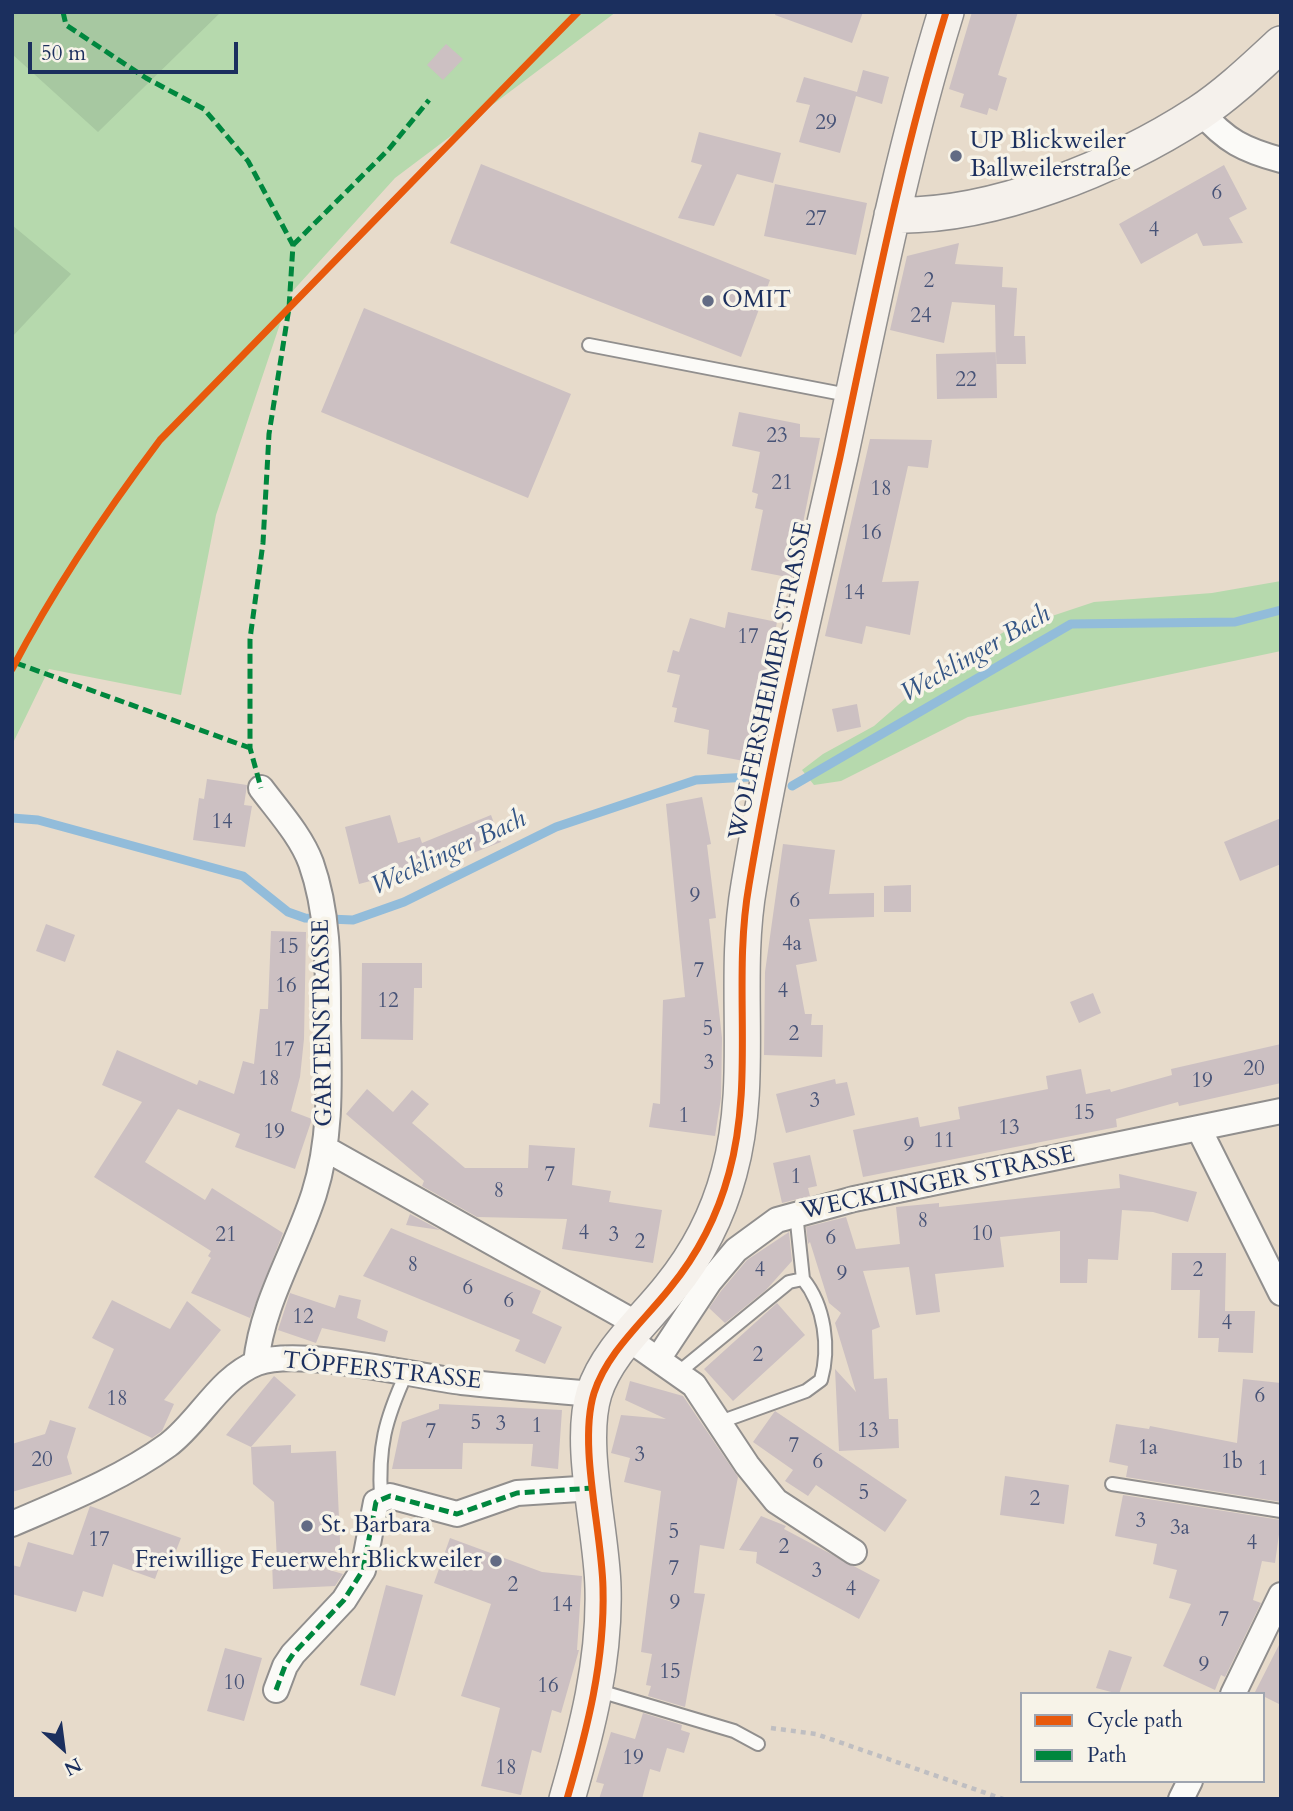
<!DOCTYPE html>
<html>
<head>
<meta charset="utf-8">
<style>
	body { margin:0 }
	#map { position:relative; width:1293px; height:1811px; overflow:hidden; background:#e7dbcb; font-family:Cardo,serif }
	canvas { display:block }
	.frame { position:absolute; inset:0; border:14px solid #1b2f5e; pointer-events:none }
	.legend { position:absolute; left:1020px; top:1692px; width:245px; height:91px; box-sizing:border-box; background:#f7f3e8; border:2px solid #9fa5b1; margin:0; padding:9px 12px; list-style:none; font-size:21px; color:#1b2f5e }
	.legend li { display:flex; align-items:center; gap:14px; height:35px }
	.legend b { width:35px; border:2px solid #9fa5b1 }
	.north { position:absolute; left:28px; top:1713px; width:70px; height:70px; -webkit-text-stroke:5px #f7f3e8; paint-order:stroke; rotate:152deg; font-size:19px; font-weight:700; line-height:28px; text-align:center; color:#1b2f5e }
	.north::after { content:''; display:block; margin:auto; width:24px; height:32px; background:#1b2f5e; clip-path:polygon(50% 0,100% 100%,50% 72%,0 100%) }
	.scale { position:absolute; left:28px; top:42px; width:210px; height:32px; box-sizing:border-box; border:4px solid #1b2f5e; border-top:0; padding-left:9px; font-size:21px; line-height:24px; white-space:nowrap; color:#1b2f5e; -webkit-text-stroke:5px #f7f3e8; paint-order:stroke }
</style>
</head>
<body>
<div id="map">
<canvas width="1293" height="1811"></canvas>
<div class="frame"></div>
<ul class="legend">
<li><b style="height:9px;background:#e8590c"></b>Cycle path</li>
<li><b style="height:9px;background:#00873e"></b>Path</li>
</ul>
<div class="north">N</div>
<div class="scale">50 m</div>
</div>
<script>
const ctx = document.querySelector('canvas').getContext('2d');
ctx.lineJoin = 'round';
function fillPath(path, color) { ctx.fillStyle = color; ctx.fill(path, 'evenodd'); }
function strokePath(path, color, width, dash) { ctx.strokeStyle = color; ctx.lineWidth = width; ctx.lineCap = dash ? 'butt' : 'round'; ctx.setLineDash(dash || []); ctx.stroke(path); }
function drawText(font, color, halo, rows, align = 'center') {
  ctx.font = font + ' Cardo,serif'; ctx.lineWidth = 7; ctx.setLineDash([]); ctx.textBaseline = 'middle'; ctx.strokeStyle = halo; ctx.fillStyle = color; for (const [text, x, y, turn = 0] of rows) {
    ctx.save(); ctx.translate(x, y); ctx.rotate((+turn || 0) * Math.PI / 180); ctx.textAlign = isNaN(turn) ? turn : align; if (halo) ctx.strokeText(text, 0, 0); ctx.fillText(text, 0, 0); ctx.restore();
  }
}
const green = new Path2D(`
	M12,12H616L395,178L290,294L216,515L181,695L49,669L12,745Z
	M1281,581V651L968,717L841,781L814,785L802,770L823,754L874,726L913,692L963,656L1004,632L1094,602L1212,593Z`);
const forest = new Path2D(`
	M12,12H221L98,132L12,54Z
	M12,225L71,274L12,337Z`);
const stream = new Path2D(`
	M792,786L1071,624L1235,622L1281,610
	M12,818L38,820L243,876L288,912L305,918L353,920L404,902L556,827L696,780L749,777`);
const building = new Path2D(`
	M776,12H863L852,43L775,15Z
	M972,12H1018L998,75L1007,78L997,111L989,108L987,115L960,107L964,94L949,89Z
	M446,44L463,59L443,80L427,65Z
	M863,70L889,77L882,104L856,96L840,153L799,142L810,105L796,102L804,77L857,92Z
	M699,132L781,153L773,183L737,174L714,226L678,218L702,165L691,162Z
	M481,164L770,280L741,357L450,243Z
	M1224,165L1247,209L1229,218L1243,243L1203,246L1197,233L1141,264L1119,224Z
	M775,184L867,203L856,255L764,236Z
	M959,243L955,264L1003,267L1002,287L1017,288L1014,336H1025L1026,364H996L995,305L952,302L944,343L890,330L907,256Z
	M364,308L571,394L528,498L321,412Z
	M996,352L997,398L937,399L936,354Z
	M739,412L800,424V437L820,438L792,578L751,570L763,510L755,508L758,494L752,492L760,452L732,446Z
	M870,439L932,440L928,468L908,466L882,582L919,581L910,635L866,626L862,644L825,636Z
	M728,612L777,622L749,762L707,754L709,730L674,722L677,708L672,707L680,675L667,672L673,650L679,652L690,618L725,628Z
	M857,704L861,727L837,732L832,709Z
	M207,779L247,785L244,805L252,806L245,847L193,840L199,798L204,799Z
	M702,797L711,844L707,845L716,918L709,919L722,1038L721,1098L715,1136L649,1127L653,1103L660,1104L663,1000L685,997L666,804Z
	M390,815L398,843L420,837L422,843L491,815L501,842L463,857L359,884L345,827Z
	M1281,818V864L1240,881L1224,842Z
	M783,844L835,850L829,894L874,893V917L809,919L817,961L796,965L805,1014H812L811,1025H823L822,1057L764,1055L765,972Z
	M911,885V912H884V886Z
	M46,924L75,935L65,962L36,951Z
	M271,931L306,932L304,1039L300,1077L291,1111L312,1119L295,1169L235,1147L240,1134L178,1109L145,1162L205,1200L212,1188L283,1233L250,1318L191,1293L211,1258L208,1256L211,1251L94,1177L142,1102L102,1085L117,1050L197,1085L199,1080L234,1094L243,1061L254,1064L260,1009H268Z
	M362,963H422V988H414L413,1040L361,1039Z
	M1093,993L1101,1013L1079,1023L1070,1002Z
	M1281,1044V1083L1179,1106L1178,1102L1116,1119L1117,1127L863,1177L853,1130L918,1117L920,1127L960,1119L958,1107L1048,1089L1046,1076L1081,1069L1086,1094L1110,1089L1111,1092L1172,1075L1171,1069Z
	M835,1079L836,1084L847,1082L855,1115L786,1133L776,1094Z
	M367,1089L393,1112L412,1090L429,1104L412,1123L465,1168H528L529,1145L575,1148L572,1185L611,1191L609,1202L662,1210L653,1263L562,1249L567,1219L477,1217L422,1186L424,1181L346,1114Z
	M810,1155L817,1186L808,1188L810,1196L782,1203L773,1163Z
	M1119,1174L1197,1192L1188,1222L1153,1212L1122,1210L1118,1260L1088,1259L1087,1283H1060V1231L1000,1237L1004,1267L935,1274L940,1312L916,1315L909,1267L863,1271L880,1327L872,1330L874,1379L887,1378L889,1419H898L899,1448L839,1451L835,1369L856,1392L835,1323L841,1313L829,1303L810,1242L808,1244L806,1227L846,1217L856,1249L900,1244L896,1207L939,1203V1207L1120,1188Z
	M410,1214L440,1230L406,1225Z
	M391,1228L541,1291L532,1313L562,1327L545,1364L515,1351L520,1340L363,1276Z
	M789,1232L792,1261L766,1290L725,1323L709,1308L721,1291L747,1260Z
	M1172,1253H1226L1225,1311H1255L1253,1353L1218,1352L1219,1338H1198L1200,1290H1171Z
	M290,1293L335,1308L339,1295L361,1300L357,1318L388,1331L385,1342L322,1328L316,1343L278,1330Z
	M112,1300L170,1329L187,1301L221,1330L164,1400L174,1404L162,1431L152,1438L88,1408L114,1349L92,1338Z
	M777,1303L805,1335L733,1401L704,1369Z
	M274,1376L296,1395L251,1447L291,1445V1453L336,1451L341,1563L326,1569L343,1574L335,1586L273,1589L272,1560H277L274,1502L253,1484L251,1447L226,1435Z
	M1243,1379L1281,1383V1502L1126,1477L1128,1466L1109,1462L1116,1424L1149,1429L1150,1426L1237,1443Z
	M630,1381L683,1396L738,1477L724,1549L700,1545L694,1593L705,1594L685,1707L648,1696L651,1686L646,1685L652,1654L641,1652L661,1491L624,1482L630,1458L611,1453L621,1415L666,1419L625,1400Z
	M439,1404L562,1410L558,1469L531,1466L533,1444L463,1443L462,1469H392L402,1422L439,1409Z
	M775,1411L907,1500L885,1532L816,1485L808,1496L785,1481L793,1470L753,1442Z
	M50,1420L76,1428L67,1457L72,1474L12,1492V1444L45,1434Z
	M1005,1476L1069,1485L1064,1524L1000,1515Z
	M1123,1495L1281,1520L1275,1563L1262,1561L1253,1600L1261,1603L1225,1677L1221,1675L1215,1690L1163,1666L1191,1604L1169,1598L1177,1570L1153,1564L1157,1544L1115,1536Z
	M90,1506L181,1538L172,1561L163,1557L155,1579L113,1564L103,1597L83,1591L76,1612L12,1594V1565L20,1567L28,1542L73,1555Z
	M761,1516L786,1526L784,1529L880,1580L859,1619L756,1563L757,1552L739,1550Z
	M450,1538L542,1572L582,1576L577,1650H579L561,1713L552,1710L541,1753L532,1750L521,1795L481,1786L500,1708L461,1696L491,1604L434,1583Z
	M386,1585L423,1595L395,1696L360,1685Z
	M1281,1641V1705L1255,1692Z
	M225,1648L262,1658L244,1721L207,1711Z
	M1109,1650L1132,1657L1119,1694L1096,1688Z
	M643,1713L682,1725L681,1730L690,1733L684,1753L667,1748L660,1772L650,1769L642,1799H599L604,1784L596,1782L611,1732L635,1739Z`);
const path = new Path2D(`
	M771,1728L816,1734L1003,1799`);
const lane = new Path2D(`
	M589,345L853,396
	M796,1213L803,1279
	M679,1372L789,1282L803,1279C825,1306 830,1348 821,1380L806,1391L720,1422
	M1112,1484L1281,1511
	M381,1498C378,1447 385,1420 406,1374
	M596,1690L734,1731L758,1744`);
const street = new Path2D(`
	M1201,112C1226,141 1244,150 1281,160
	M1199,1129L1281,1293
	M326,1149L639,1325
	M627,1338L694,1385L747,1465L776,1501L854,1552
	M658,1359L709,1282L736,1250L777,1220L854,1199L1281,1111
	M256,1363C262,1303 296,1250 314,1194C332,1137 329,1079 328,1020C328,968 329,914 311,863C301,836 279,812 261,788
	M12,1524C65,1501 121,1479 168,1445C199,1422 220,1377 257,1363C299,1347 414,1376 462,1382C506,1387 550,1390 594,1394
	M276,1690L285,1666L293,1654L344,1600L363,1570L376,1502L390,1496L457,1514L517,1493L594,1488
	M1233,1694L1281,1595
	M1181,1799L1190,1781`);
const secondary = new Path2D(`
	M892,215C992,218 1116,167 1199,113C1228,94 1256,67 1281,44
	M567,1799C587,1730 605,1661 603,1588C602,1532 578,1445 594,1393C607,1352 644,1321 670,1288C697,1255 718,1214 729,1173C755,1079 732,981 749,885C773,741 808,599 840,457C872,308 901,158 946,12`);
const quiet = new Path2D(`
	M63,12L66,25L146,78L204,109L248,161L293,245L289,308L269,434L263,543L250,639V748L261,788
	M293,245L389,149L429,100
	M16,663L250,748
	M276,1690L285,1666L293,1654L344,1600L363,1570L376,1502L390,1496L457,1514L517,1493L594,1488`);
const cycleway = new Path2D(`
	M12,669C55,587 105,513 160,440L578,12
	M567,1799C587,1730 605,1661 603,1588C602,1532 578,1445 594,1393C607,1352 644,1321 670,1288C697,1255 718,1214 729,1173C755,1079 732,981 749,885C773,741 808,599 840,457C872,308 901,158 946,12`);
const markers = [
	[956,156,7,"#626b84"],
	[708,301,7,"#626b84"],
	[307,1526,7,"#626b84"],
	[496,1561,7,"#626b84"]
];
const numberNames = [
	["29",826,124],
	["6",1217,194],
	["27",816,220],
	["4",1154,231],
	["2",929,282],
	["24",921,317],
	["22",966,381],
	["23",777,437],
	["21",782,484],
	["18",881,490],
	["16",871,534],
	["14",854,594],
	["17",748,638],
	["14",222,823],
	["9",695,897],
	["6",795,902],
	["4a",792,945],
	["15",288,948],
	["7",699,972],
	["16",286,987],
	["4",783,992],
	["12",388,1002],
	["5",708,1030],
	["2",794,1035],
	["17",284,1051],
	["3",709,1064],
	["20",1254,1070],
	["18",269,1080],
	["19",1202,1082],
	["3",815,1102],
	["15",1084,1114],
	["1",684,1117],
	["13",1009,1129],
	["19",274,1133],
	["11",944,1142],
	["9",909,1146],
	["7",550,1176],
	["1",796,1178],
	["8",499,1192],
	["8",923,1222],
	["4",584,1234],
	["10",982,1235],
	["21",226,1236],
	["3",614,1236],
	["6",831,1239],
	["2",640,1243],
	["8",413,1266],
	["4",760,1271],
	["2",1198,1271],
	["9",842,1275],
	["6",468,1289],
	["6",509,1302],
	["12",303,1318],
	["4",1227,1324],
	["2",758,1356],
	["6",1260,1397],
	["18",117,1400],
	["5",476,1424],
	["3",501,1425],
	["1",537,1427],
	["13",868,1432],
	["7",431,1433],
	["7",794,1447],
	["1a",1148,1449],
	["3",640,1456],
	["20",42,1461],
	["6",818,1463],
	["1b",1232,1463],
	["1",1263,1470],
	["5",864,1494],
	["2",1035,1500],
	["3",1141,1522],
	["3a",1180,1529],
	["5",674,1533],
	["17",99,1541],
	["4",1252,1544],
	["2",784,1548],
	["7",674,1570],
	["3",817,1572],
	["2",513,1586],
	["4",851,1590],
	["9",675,1604],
	["14",562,1606],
	["7",1224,1621],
	["9",1204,1666],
	["15",670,1673],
	["10",234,1684],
	["16",548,1687],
	["19",633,1759],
	["18",506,1769]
];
const poiNames = [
	["UP Blickweiler",970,142],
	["Ballweilerstraße",970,170],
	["OMIT",722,301],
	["St. Barbara",321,1526],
	["Freiwillige Feuerwehr Blickweiler",482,1561,"right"]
];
const streetNames = [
	["WOLFERSHEIMER STRASSE",772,681,-78],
	["GARTENSTRASSE",324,1023,-91],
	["WECKLINGER STRASSE",938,1184,-12],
	["TÖPFERSTRASSE",382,1372,6]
];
const waterNames = [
	["Wecklinger Bach",976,655,-30],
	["Wecklinger Bach",449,854,-25]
];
fillPath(green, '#b6d9ad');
fillPath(forest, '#a7c8a1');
strokePath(stream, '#92bcda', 9);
fillPath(building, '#ccc0c2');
strokePath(lane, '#918f8e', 16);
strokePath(street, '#918f8e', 28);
strokePath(secondary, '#918f8e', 38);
strokePath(path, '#bfbec1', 4.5, [5, 5]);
strokePath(lane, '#fbfaf7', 12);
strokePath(street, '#fbfaf7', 24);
strokePath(secondary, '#f5f1ec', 35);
strokePath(quiet, '#00873e', 5, [10, 5]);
strokePath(cycleway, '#e8590c', 7);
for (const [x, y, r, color] of markers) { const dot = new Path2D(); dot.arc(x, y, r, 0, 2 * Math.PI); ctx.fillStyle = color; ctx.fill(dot); strokePath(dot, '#f7f3e8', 2.5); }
drawText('21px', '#475377', null, numberNames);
drawText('24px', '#1b2f5e', '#f7f3e8', poiNames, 'left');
drawText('24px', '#1b2f5e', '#f7f3e8', streetNames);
drawText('italic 26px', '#345585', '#f7f3e8', waterNames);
</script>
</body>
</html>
